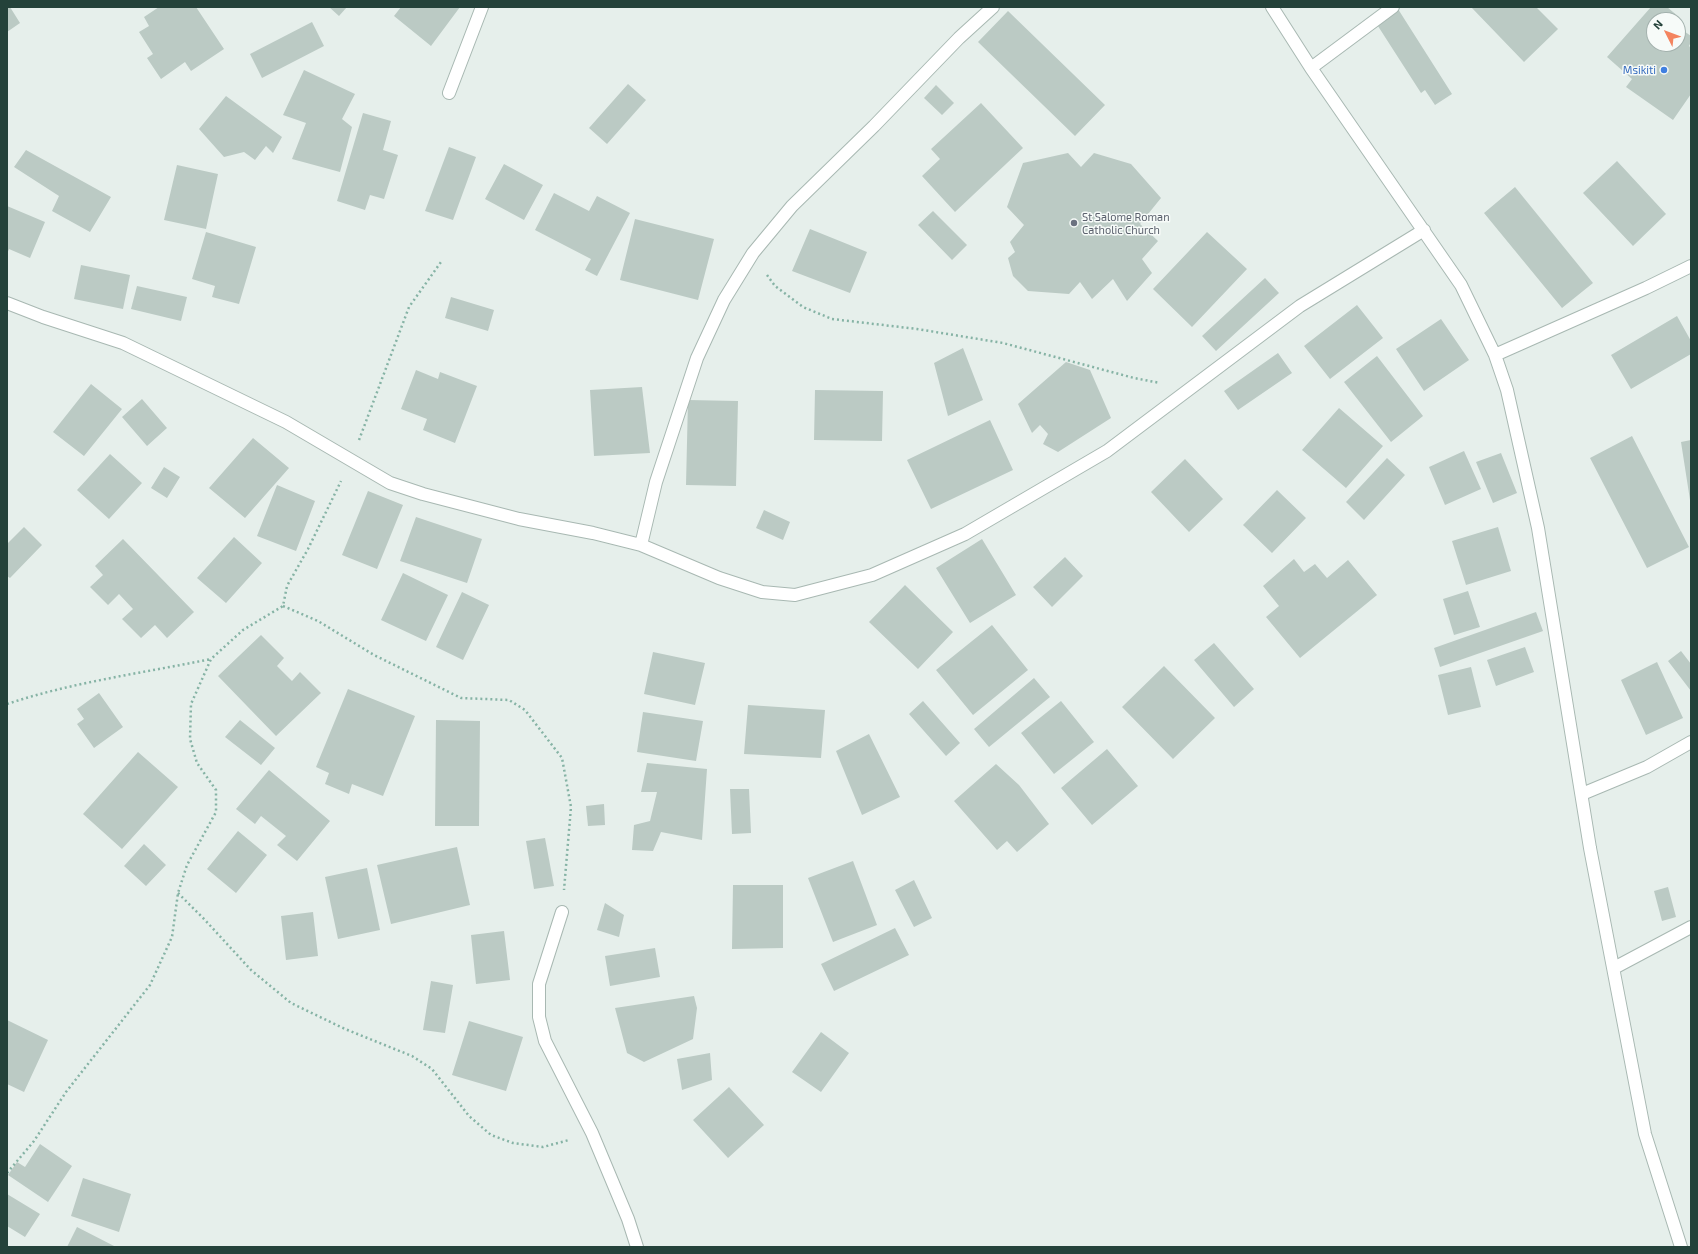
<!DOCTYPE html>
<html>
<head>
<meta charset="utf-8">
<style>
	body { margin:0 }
	#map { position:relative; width:1698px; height:1254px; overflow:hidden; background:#e6efeb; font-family:"Exo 2",sans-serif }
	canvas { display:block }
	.frame { position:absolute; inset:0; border:8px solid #24423a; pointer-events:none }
	.north { position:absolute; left:1646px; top:12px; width:40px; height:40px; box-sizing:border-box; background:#f7fbf9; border:1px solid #a3b1ad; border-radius:50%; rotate:312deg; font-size:11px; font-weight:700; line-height:16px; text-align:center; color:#24423a }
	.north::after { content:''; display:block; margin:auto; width:14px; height:18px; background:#f4845f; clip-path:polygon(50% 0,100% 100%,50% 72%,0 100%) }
</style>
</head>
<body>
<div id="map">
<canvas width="1698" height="1254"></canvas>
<div class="frame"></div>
<div class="north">N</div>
</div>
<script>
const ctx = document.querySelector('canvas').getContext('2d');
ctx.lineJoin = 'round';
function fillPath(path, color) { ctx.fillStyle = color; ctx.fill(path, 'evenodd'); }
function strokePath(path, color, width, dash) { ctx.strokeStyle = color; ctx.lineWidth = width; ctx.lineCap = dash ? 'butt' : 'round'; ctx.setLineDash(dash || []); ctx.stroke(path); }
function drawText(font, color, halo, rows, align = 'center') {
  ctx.font = font + ' "Exo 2",sans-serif'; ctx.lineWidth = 3; ctx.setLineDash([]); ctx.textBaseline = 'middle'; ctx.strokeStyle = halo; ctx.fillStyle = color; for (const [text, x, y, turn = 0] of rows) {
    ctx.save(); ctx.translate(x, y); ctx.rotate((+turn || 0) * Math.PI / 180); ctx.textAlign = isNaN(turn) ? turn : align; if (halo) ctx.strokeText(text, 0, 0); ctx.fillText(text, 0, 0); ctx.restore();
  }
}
const building = new Path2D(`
	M7,7H10L20,23L7,32Z
	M159,7H196L224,49L191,71L185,62L161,79L147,58L153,54L139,32L149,26L144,17Z
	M329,7H347L339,16Z
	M401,7H460L431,46L394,16Z
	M1471,7H1536L1558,29L1524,62Z
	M1651,7H1667L1679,17L1676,20H1654V44H1678V27L1691,36V42L1689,46L1691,48L1690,53L1691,54V94L1673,120L1626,87L1632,79L1607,57Z
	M1398,9L1452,94L1435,105L1425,90L1421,93L1376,23Z
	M1008,11L1105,105L1075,136L978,42Z
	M312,22L324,46L262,78L250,54Z
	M304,70L355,94L342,119L352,127L340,172L292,159L306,123L283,115Z
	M628,84L646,100L607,144L589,128Z
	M936,85L954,103L942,115L924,98Z
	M226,96L282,137L273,153L266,146L255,160L244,152L224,157L199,129Z
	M981,103L1023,148L955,212L922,176L940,159L931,149Z
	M363,113L391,121L383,150L398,155L384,199L370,195L365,210L337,201Z
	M449,147L476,157L453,220L425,211Z
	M26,150L111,197L90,232L52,211L59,196L14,167Z
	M1068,153L1081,167L1094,153L1131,164L1161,198L1140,224L1158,241L1142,259L1152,273L1127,301L1113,279L1092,299L1080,282L1069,294L1028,291L1013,276L1008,258L1015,252L1010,242L1024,225L1007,207L1023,163Z
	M1617,161L1666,214L1633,246L1583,193Z
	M504,164L543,185L524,220L485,199Z
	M177,165L218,174L206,229L164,220Z
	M1515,187L1593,283L1562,308L1484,213Z
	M554,193L589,211L597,196L630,213L597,276L585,270L591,259L535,230Z
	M7,206L45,222L30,258L9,249L7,254Z
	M933,211L967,245L952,260L918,225Z
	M635,219L714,239L698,300L620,280Z
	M810,229L867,252L850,293L792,271Z
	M206,232L256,247L239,304L212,297L215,286L192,279Z
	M1207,232L1247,269L1192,327L1153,289Z
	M81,265L130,275L123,309L74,299Z
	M1265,278L1279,293L1216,351L1202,336Z
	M137,286L187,297L181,321L131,309Z
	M451,297L494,310L488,331L445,318Z
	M1357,305L1383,338L1330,379L1304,346Z
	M1677,316L1691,341V354L1631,389L1611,355Z
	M1441,319L1469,360L1424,391L1396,349Z
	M963,348L983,400L948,416L934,363Z
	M1278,353L1292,373L1238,410L1224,391Z
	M1377,356L1423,416L1391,442L1344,382Z
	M1066,362L1090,370L1111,418L1058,452L1043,444L1048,434L1040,425L1032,433L1018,404Z
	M416,370L438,379L440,372L477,386L455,443L423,430L427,419L401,409Z
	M91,384L122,409L84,456L53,432Z
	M642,387L650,453L594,456L590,390Z
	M815,390L883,391L882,441L814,440Z
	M142,399L167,428L147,446L122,417Z
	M688,400L738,401L736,486L686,485Z
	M1339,408L1383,446L1346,488L1302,450Z
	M990,420L1013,470L931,509L907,460Z
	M1632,436L1689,547L1647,568L1590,458Z
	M253,438L289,468L245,518L209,488Z
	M1691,440V500H1690L1681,442Z
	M1464,451L1481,489L1445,505L1429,467Z
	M1501,453L1517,493L1493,503L1476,462Z
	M110,454L142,483L109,519L77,490Z
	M1387,458L1405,475L1364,520L1346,502Z
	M1185,459L1223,499L1189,532L1151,492Z
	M164,467L180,477L167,498L151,488Z
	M277,485L315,501L296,551L257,536Z
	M1277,490L1306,518L1272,553L1243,525Z
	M368,491L403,505L377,569L342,555Z
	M764,510L790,522L783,540L756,528Z
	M416,517L482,539L467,583L400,561Z
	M24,527L42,545L10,578L7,576V544Z
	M1498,527L1511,571L1466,585L1452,541Z
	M234,537L262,563L226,603L197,578Z
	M123,539L194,612L167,638L155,625L141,638L122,619L133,609L119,594L108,605L90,587L103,575L95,566Z
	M982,539L1016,595L970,623L936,568Z
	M1065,557L1083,576L1052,607L1033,587Z
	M1294,559L1304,572L1315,564L1327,578L1348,560L1377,595L1300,658L1266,617L1279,606L1263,586Z
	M403,573L448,595L426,641L381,620Z
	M905,585L953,632L918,669L869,622Z
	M1468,591L1480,627L1454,635L1443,599Z
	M462,592L489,605L463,660L436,647Z
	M1536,612L1543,631L1440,667L1434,648Z
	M992,625L1028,670L973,715L936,670Z
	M261,635L284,658L277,666L292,681L300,672L321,693L276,736L218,676Z
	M1214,643L1254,689L1234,707L1194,660Z
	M1525,647L1534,672L1496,686L1487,660Z
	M1681,651L1691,664V691L1668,661Z
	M653,652L705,663L695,705L644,694Z
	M1657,662L1683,718L1646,735L1621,680Z
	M1164,666L1215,718L1173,759L1122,707Z
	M1471,667L1481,707L1448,715L1438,675Z
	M1034,678L1050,697L989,747L974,729Z
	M348,689L415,716L383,796L352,784L349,794L325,784L329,773L316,767Z
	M99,693L123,727L94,748L77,724L84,719L77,709Z
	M923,701L960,743L946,756L909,714Z
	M1061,701L1094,742L1054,774L1021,733Z
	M748,705L825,710L821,758L744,754Z
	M643,712L703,721L696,761L637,752Z
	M240,720L275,748L261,765L225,737Z
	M436,720L480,721L479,826H435Z
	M869,734L900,797L862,815L836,751Z
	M1107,749L1138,786L1092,825L1061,788Z
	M138,752L178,787L122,849L83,814Z
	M647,763L707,769L702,840L661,832L653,851L632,850L634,825L650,821L657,792H641Z
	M996,764L1019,785L1049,824L1017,852L1007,841L997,850L954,801Z
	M269,770L330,821L297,861L277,845L286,836L261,816L255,824L236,809Z
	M730,789H749L751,833L732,834Z
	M604,804L605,825L588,826L586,806Z
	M238,831L267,855L236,893L207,869Z
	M545,838L554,886L534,889L526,841Z
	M144,844L166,865L146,886L124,866Z
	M457,847L470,905L391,924L377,865Z
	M853,861L877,925L833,942L808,878Z
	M367,868L380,930L338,939L325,877Z
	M914,880L932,918L914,927L895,890Z
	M733,885H783V948L732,949Z
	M1668,887L1676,917L1662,921L1654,891Z
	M605,903L624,915L619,937L597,930Z
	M313,912L318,956L286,960L281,916Z
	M895,928L909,955L834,991L821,964Z
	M504,931L510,980L476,984L471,935Z
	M655,948L660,977L610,986L605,956Z
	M431,981L453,985L445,1033L423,1030Z
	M694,996L697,1008L693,1039L644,1062L627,1053L615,1008Z
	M7,1020L48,1040L24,1092L7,1084Z
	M469,1021L523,1037L506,1091L452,1075Z
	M821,1032L849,1053L821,1092L792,1072Z
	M710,1053L712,1080L682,1090L677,1059Z
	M729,1087L764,1125L728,1158L693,1120Z
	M40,1144L72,1166L48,1202L8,1175L17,1162L25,1167Z
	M83,1178L131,1194L119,1232L71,1216Z
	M7,1194L40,1214L25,1237L7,1226Z
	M77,1227L116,1247H67Z`);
const path = new Path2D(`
	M767,275L775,286L803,307L832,319L917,329L1003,343L1134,378L1160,383
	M359,440L409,307L441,262
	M283,606L318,621L374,655L461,698L509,700L525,710L562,758L571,807L564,890
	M7,704C73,682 143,673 211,659
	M178,893L205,920L251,970L291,1003L345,1029L412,1056L432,1069L469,1116L491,1135L513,1143L543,1147L569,1140
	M7,1173L34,1141L66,1092L150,985L172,937L178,893L187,865L216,812V790L197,763L190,739L191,704L211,659L243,630L283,606L287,586L308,549L341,481`);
const minor = new Path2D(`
	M1272,7L1311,68L1461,285L1495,355L1507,390L1538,528L1590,848L1645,1134L1681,1247
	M1311,68L1393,7
	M449,93L482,7
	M7,303L43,317L123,343L286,422L390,483L423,494L519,519L593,533L641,545L719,578L762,592L795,595L872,575L965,534L1107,451L1300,306L1424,230
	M1495,355L1646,288L1691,266
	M641,545L656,482L697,358L724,300L753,253L792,206L874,126L959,38L993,7
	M1582,794L1647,767L1691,742
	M562,912L539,984V1017L545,1041L592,1133L628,1219L637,1247
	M1614,968L1691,927`);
const markers = [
	[1664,70,4,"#3f7fe0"],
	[1074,223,4,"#6b7280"]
];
const shopNames = [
	["Msikiti",1656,70]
];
const worshipNames = [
	["St Salome Roman",1082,217],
	["Catholic Church",1082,230]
];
fillPath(building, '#bbcac4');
strokePath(minor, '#a8b8b2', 14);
strokePath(path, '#86b3a5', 2.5, [2, 3]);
strokePath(minor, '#fff', 12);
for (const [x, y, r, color] of markers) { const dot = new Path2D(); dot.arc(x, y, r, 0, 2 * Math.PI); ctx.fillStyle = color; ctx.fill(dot); strokePath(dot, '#f7fbf9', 1.5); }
drawText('11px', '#366cbe', '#f7fbf9', shopNames, 'right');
drawText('11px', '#5b616d', '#f7fbf9', worshipNames, 'left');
</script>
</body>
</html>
